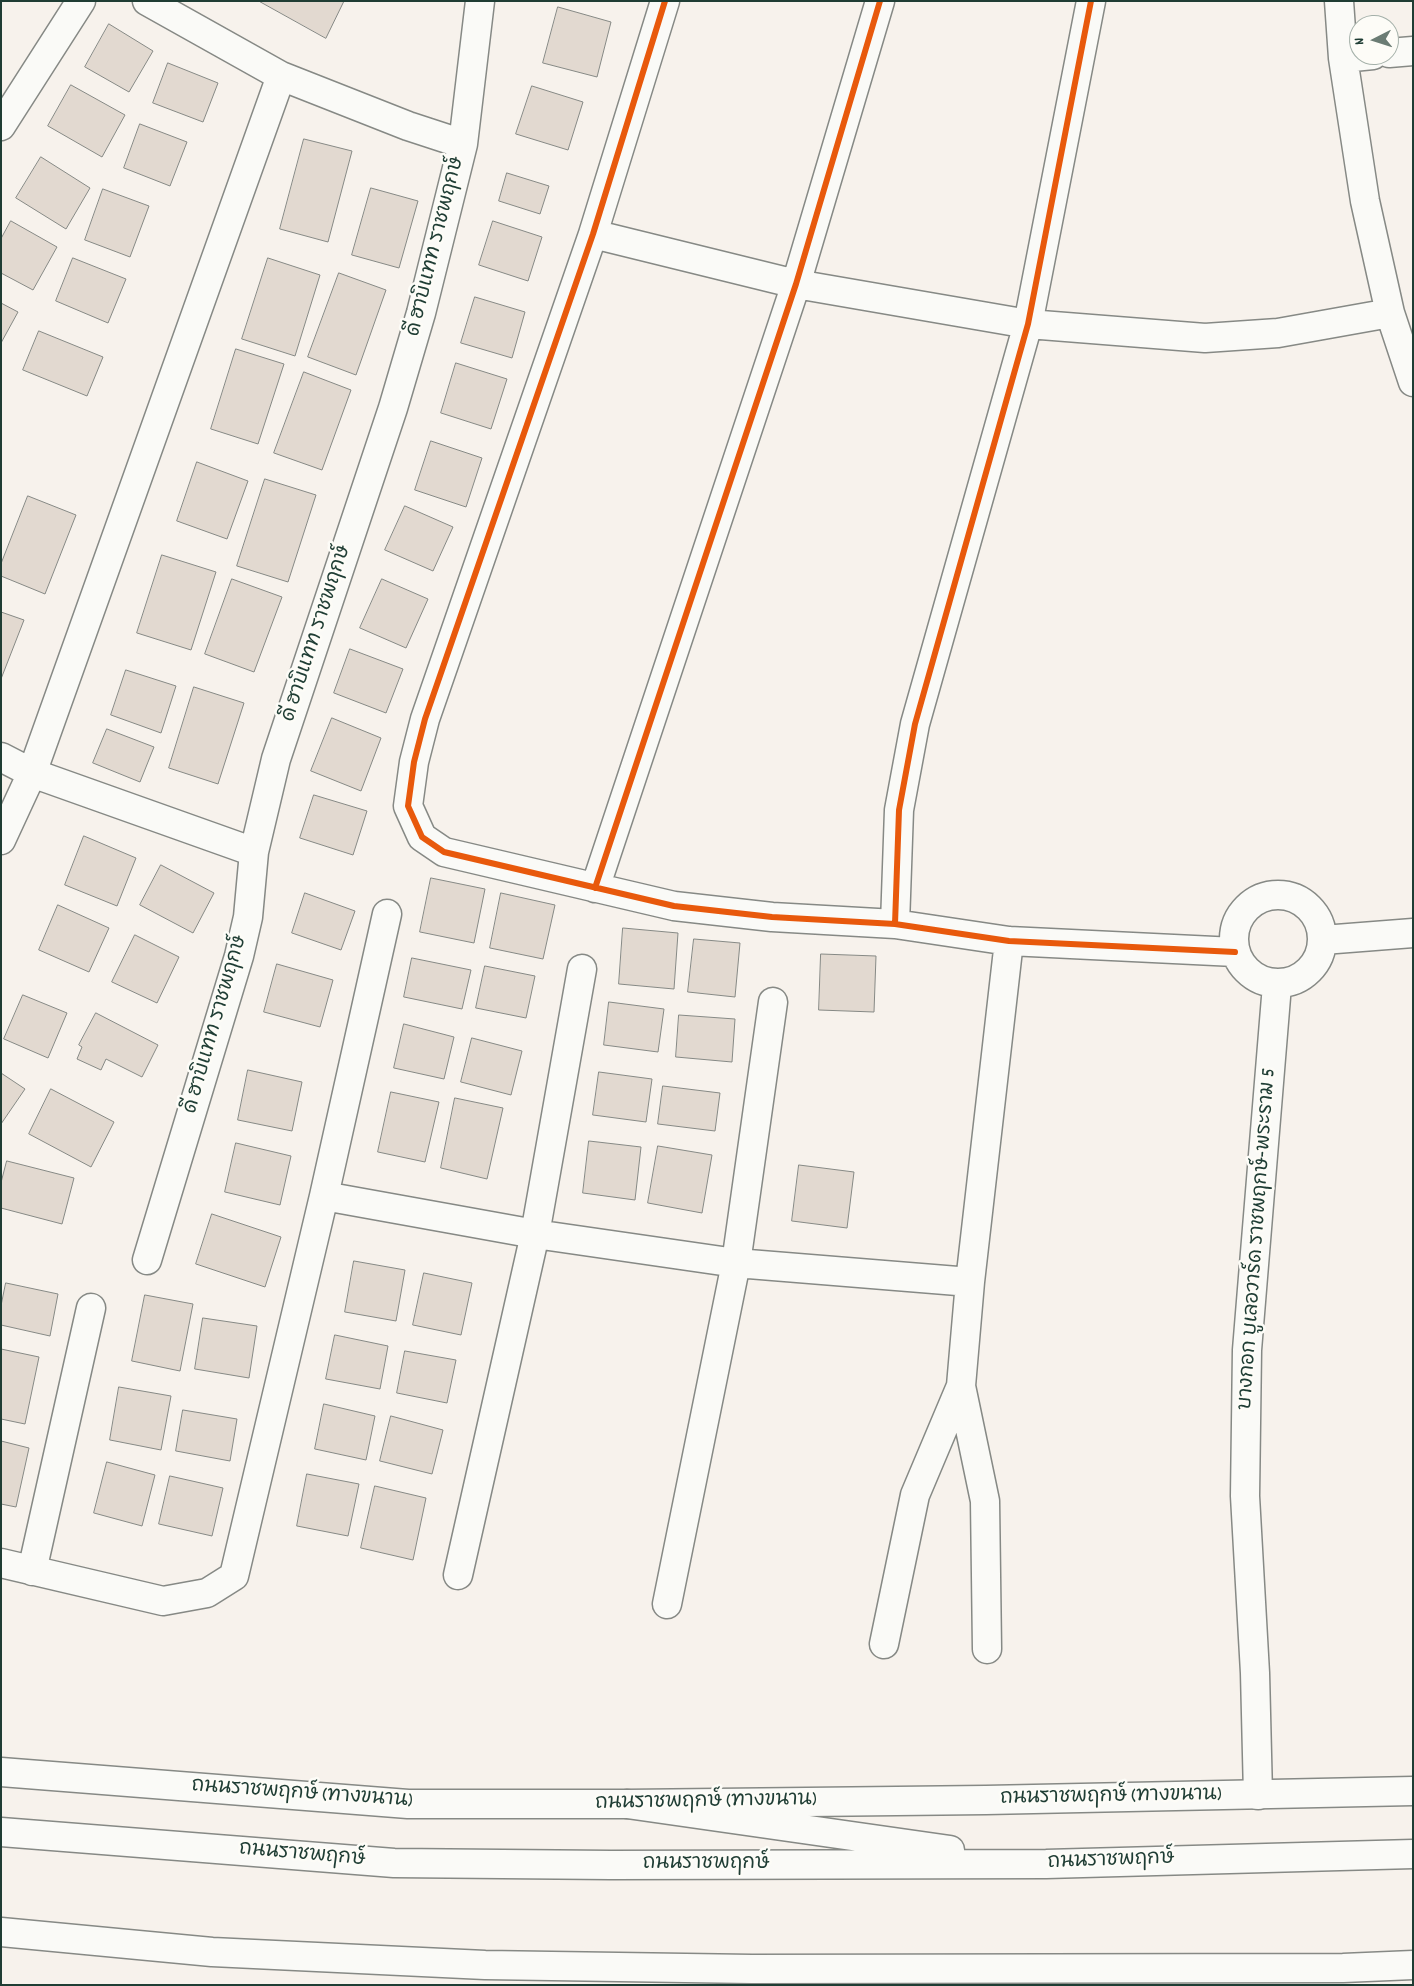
<!DOCTYPE html>
<html>
<head>
<meta charset="utf-8">
<style>
	body { margin:0 }
	#map { position:relative; width:1414px; height:1986px; overflow:hidden; background:#f7f2ec; font-family:Dekko,sans-serif }
	canvas { display:block }
	.frame { position:absolute; inset:0; border:2px solid #1f3d34; pointer-events:none }
	.north { position:absolute; left:1349px; top:15px; width:50px; height:50px; box-sizing:border-box; background:#fdfcf7; border:1px solid #a4b0a9; border-radius:50%; rotate:265deg; font-size:14px; font-weight:700; line-height:20px; text-align:center; color:#1f3d34 }
	.north::after { content:''; display:block; margin:auto; width:18px; height:22px; background:#6b7c74; clip-path:polygon(50% 0,100% 100%,50% 72%,0 100%) }
</style>
</head>
<body>
<div id="map">
<canvas width="1414" height="1986"></canvas>
<div class="frame"></div>
<div class="north">N</div>
</div>
<script>
const ctx = document.querySelector('canvas').getContext('2d');
ctx.lineJoin = 'round';
function fillPath(path, color) { ctx.fillStyle = color; ctx.fill(path, 'evenodd'); }
function strokePath(path, color, width, dash) { ctx.strokeStyle = color; ctx.lineWidth = width; ctx.lineCap = dash ? 'butt' : 'round'; ctx.setLineDash(dash || []); ctx.stroke(path); }
function drawText(font, color, halo, rows, align = 'center') {
  ctx.font = font + ' Dekko,"Playpen Sans Thai",sans-serif'; ctx.lineWidth = 5; ctx.setLineDash([]); ctx.textBaseline = 'middle'; ctx.strokeStyle = halo; ctx.fillStyle = color; for (const [text, x, y, turn = 0] of rows) {
    ctx.save(); ctx.translate(x, y); ctx.rotate((+turn || 0) * Math.PI / 180); ctx.textAlign = isNaN(turn) ? turn : align; if (halo) ctx.strokeText(text, 0, 0); ctx.fillText(text, 0, 0); ctx.restore();
  }
}
const building = new Path2D(`
	M259,1H344L326,38Z
	M558,7L611,22L597,77L543,63Z
	M109,24L153,51L129,92L85,67Z
	M168,63L218,83L203,122L153,103Z
	M71,85L125,115L102,157L48,126Z
	M532,86L583,102L568,150L516,134Z
	M140,124L187,142L170,186L124,168Z
	M304,139L352,151L328,242L280,229Z
	M41,157L90,188L66,229L16,198Z
	M507,173L549,186L540,214L499,201Z
	M371,188L418,201L399,268L352,255Z
	M103,189L149,206L130,257L85,240Z
	M11,221L57,247L33,290L1,273V239Z
	M493,221L542,237L528,281L479,265Z
	M73,258L126,279L108,323L56,301Z
	M268,258L320,275L295,356L242,339Z
	M339,273L386,290L356,375L308,357Z
	M475,297L525,312L512,358L461,343Z
	M1,303L18,312L1,343Z
	M39,331L103,357L87,396L23,370Z
	M236,349L284,364L258,444L211,429Z
	M456,363L507,379L491,429L441,413Z
	M304,372L351,390L322,470L274,453Z
	M431,441L482,458L466,507L415,490Z
	M197,462L248,481L227,539L177,521Z
	M265,479L316,495L288,582L237,566Z
	M28,496L76,515L45,594L1,576V564Z
	M405,506L453,527L433,571L385,550Z
	M162,555L216,572L191,650L137,633Z
	M232,579L282,597L254,672L205,654Z
	M382,579L428,599L406,648L360,628Z
	M1,612L24,620L1,679Z
	M350,649L403,669L386,713L334,693Z
	M126,670L176,686L161,733L111,715Z
	M194,687L244,703L218,784L169,768Z
	M332,718L381,738L361,791L311,771Z
	M107,729L154,747L140,782L93,763Z
	M314,795L367,811L353,855L300,838Z
	M84,836L136,858L117,906L65,885Z
	M161,865L214,893L193,933L140,905Z
	M431,878L485,889L474,943L420,932Z
	M305,893L355,911L341,950L292,933Z
	M501,893L555,905L543,959L490,948Z
	M58,905L109,928L89,972L39,950Z
	M623,928L678,933L674,989L619,984Z
	M135,935L179,957L157,1003L112,982Z
	M694,939L740,943L735,997L688,992Z
	M821,954L876,956L874,1012L819,1010Z
	M412,958L471,970L462,1009L404,997Z
	M277,964L333,980L320,1027L264,1012Z
	M485,966L535,976L526,1018L476,1008Z
	M23,995L67,1013L48,1058L4,1039Z
	M609,1002L664,1009L658,1052L604,1045Z
	M96,1013L158,1045L142,1077L106,1059L101,1070L77,1059L82,1047L79,1045Z
	M679,1015L735,1019L732,1062L676,1057Z
	M404,1024L454,1037L444,1079L394,1068Z
	M472,1038L522,1051L511,1095L461,1082Z
	M248,1070L302,1082L292,1131L238,1120Z
	M599,1072L652,1079L646,1122L593,1115Z
	M1,1073L25,1089L1,1124Z
	M663,1086L720,1093L715,1131L658,1124Z
	M51,1089L114,1122L91,1167L29,1134Z
	M391,1092L439,1102L425,1162L378,1152Z
	M455,1098L503,1108L487,1179L441,1168Z
	M589,1141L641,1147L635,1200L583,1193Z
	M236,1143L291,1156L280,1205L225,1192Z
	M658,1146L712,1155L702,1213L648,1203Z
	M7,1161L74,1178L62,1224L1,1208V1183Z
	M799,1165L854,1172L847,1228L792,1221Z
	M212,1214L281,1237L265,1287L196,1264Z
	M354,1261L405,1270L396,1321L345,1312Z
	M424,1273L472,1283L461,1335L413,1325Z
	M6,1283L58,1294L50,1336L1,1325V1306Z
	M145,1295L193,1304L180,1371L132,1361Z
	M203,1318L257,1326L249,1378L195,1369Z
	M335,1335L388,1346L380,1389L326,1379Z
	M1,1349L39,1357L25,1424L1,1419Z
	M405,1351L456,1360L447,1403L397,1393Z
	M119,1387L171,1396L161,1450L110,1440Z
	M324,1404L375,1416L366,1460L315,1449Z
	M183,1410L237,1419L230,1461L176,1451Z
	M391,1416L443,1430L432,1474L380,1461Z
	M1,1441L29,1448L16,1507L1,1504Z
	M107,1462L155,1475L142,1526L94,1513Z
	M307,1474L359,1484L348,1536L297,1526Z
	M170,1476L223,1488L212,1536L159,1524Z
	M375,1486L426,1498L413,1560L361,1548Z`);
const minor = new Path2D(`
	M147,1L281,76L408,126L463,144
	M665,1L593,234L425,719L414,762L408,806L422,837L444,852L674,906L772,917L895,924L1009,941L1235,952
	M1339,1L1343,58L1365,201L1390,313L1413,382
	M1389,53L1413,51
	M1343,58L1373,55
	M1,126L81,1
	M593,234L796,284L1028,324L1205,338L1278,333L1390,313
	M1,757L32,773L254,852
	M1,840L32,773L281,76
	M595,888L796,284L880,1
	M1234 939a44 44 0 1 1 88 0a44 44 0 1 1-88 0Z
	M895,924L899,810L915,724L1028,324L1091,1
	M1323,940L1413,933
	M324,1196L535,1234L736,1263L970,1282
	M147,1260L239,956L248,917L254,852L276,759L393,408L421,313L463,144L480,1
	M1,1563L163,1601L207,1593L234,1576L324,1196L387,914
	M32,1571L91,1308
	M458,1575L535,1234L582,969
	M667,1604L736,1263L773,1002
	M884,1644L915,1495L961,1386
	M987,1649L985,1501L961,1386L970,1282L1009,941
	M1258,1795L1255,1673L1245,1496L1247,1350L1277,985`);
const secondary = new Path2D(`
	M1,1772L408,1804H627L986,1800L1413,1791`);
const primary = new Path2D(`
	M627,1804L950,1850
	M1,1832L394,1863L611,1865L1046,1864L1413,1854
	M1,1932L212,1952L485,1965L752,1969L1343,1968L1413,1965`);
const cycleway = new Path2D(`
	M665,1L593,234L425,719L414,762L408,806L422,837L444,852L674,906L772,917L895,924L1009,941L1235,952
	M595,888L796,284L880,1
	M895,924L899,810L915,724L1028,324L1091,1`);
const streetNames = [
	["ดี ฮาบิแทท ราชพฤกษ์",437,247,-76],
	["ดี ฮาบิแทท ราชพฤกษ์",318,634,-72],
	["ดี ฮาบิแทท ราชพฤกษ์",217,1025,-74],
	["บางกอก บูเลอวาร์ด ราชพฤกษ์-พระราม 5",1259,1239,-86],
	["ถนนราชพฤกษ์ (ทางขนาน)",302,1795,4],
	["ถนนราชพฤกษ์ (ทางขนาน)",1111,1798,-1],
	["ถนนราชพฤกษ์ (ทางขนาน)",706,1803,-1],
	["ถนนราชพฤกษ์",302,1856,5],
	["ถนนราชพฤกษ์",1111,1862,-2],
	["ถนนราชพฤกษ์",706,1865]
];
fillPath(building, '#e2d9d0');
strokePath(building, '#868985', 1);
strokePath(minor, '#868985', 31);
strokePath(secondary, '#868985', 31);
strokePath(primary, '#868985', 31);
strokePath(minor, '#fafaf7', 28);
strokePath(secondary, '#fafaf7', 28);
strokePath(primary, '#fafaf7', 28);
strokePath(cycleway, '#e8590c', 6);
drawText('20px', '#1f3d34', '#fdfcf7', streetNames);
</script>
</body>
</html>
